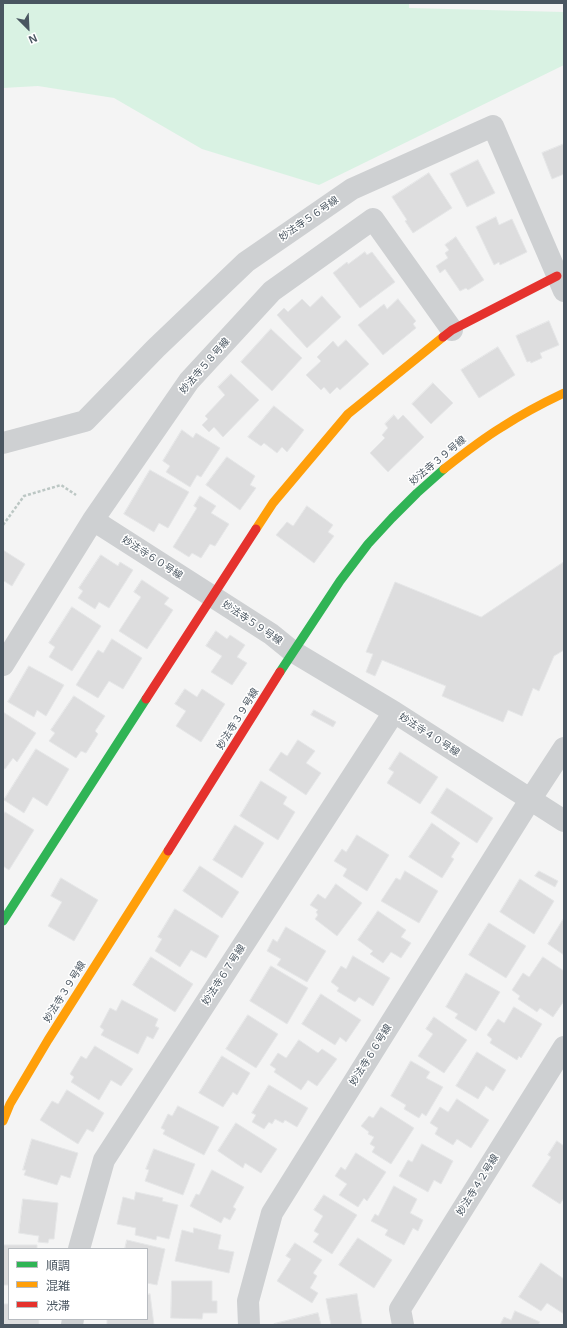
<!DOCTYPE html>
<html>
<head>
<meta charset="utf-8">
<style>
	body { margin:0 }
	#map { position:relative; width:567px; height:1328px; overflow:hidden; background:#f4f4f4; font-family:Helvetica,"Noto Sans JP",sans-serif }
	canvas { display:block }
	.frame { position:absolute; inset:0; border:4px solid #4a5661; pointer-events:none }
	.legend { position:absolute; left:8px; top:1248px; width:140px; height:72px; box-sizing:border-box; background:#fff; border:1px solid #b7bbc0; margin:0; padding:5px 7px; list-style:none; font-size:12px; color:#4a5661 }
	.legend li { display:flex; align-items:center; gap:8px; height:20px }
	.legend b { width:20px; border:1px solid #b7bbc0 }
	.north { position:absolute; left:8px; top:8px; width:40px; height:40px; -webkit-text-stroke:3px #fff; paint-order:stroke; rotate:156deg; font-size:11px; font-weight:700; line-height:16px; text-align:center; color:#4a5661 }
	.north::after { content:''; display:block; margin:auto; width:14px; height:18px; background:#4a5661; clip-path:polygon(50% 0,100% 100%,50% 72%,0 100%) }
</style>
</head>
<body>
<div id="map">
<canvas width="567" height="1328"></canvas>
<div class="frame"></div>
<ul class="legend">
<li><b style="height:5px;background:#30b455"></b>順調</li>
<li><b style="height:5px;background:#ff9f0a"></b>混雑</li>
<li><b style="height:5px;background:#e5322d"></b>渋滞</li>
</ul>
<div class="north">N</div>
</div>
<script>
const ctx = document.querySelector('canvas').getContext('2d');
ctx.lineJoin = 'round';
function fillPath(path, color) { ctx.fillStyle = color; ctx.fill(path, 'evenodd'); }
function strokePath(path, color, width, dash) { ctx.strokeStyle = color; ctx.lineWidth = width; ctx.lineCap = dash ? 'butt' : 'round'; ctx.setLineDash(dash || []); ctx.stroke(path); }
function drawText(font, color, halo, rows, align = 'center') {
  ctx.font = font + ' Helvetica,"Noto Sans JP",sans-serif'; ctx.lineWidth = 3; ctx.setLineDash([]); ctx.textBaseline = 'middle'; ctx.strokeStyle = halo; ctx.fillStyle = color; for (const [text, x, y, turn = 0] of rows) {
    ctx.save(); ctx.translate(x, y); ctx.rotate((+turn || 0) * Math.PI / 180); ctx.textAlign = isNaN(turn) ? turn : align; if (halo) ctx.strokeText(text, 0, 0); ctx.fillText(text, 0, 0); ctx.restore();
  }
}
const green = new Path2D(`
	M3,3H409V8L564,12V65L319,185L202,149L114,98L38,86L3,88Z`);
const building = new Path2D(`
	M564,144V174L552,179L542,153Z
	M478,160L495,193L467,207L450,174Z
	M429,173L452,208L413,233L405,221L407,220L392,197Z
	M496,217L499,225L512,219L527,252L500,265L499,262L494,265L476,227Z
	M456,237L484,280L468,290L466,288L460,291L445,269L440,273L436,266L448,258L445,253L449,250L445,245Z
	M365,252L367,255L372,252L395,282L360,308L333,273L347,262L348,264Z
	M322,296L341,317L307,348L277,315L284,308L288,312L302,299L310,307Z
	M398,299L416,321L413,324L416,328L383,355L358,325L384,304L387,309Z
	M549,321L559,345L540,353L542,358L531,363L530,361L527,362L516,336Z
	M271,329L302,358L272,391L241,362Z
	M346,340L369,364L340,390L337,387L330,394L324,387L321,390L306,375L321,361L317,357L333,341L338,347Z
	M498,347L515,375L479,398L461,370Z
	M231,374L259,400L223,437L214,427L209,432L202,425L208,419L205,416L225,395L218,387Z
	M433,383L453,403L431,424L412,404Z
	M274,406L304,430L287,452L282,447L277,453L264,443L261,446L248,437Z
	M394,415L398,420L403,415L424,437L388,472L370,453L385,438L382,435L388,428L385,424Z
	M182,430L193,438L196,433L220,448L201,477L197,475L190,487L166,472L170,466L163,461Z
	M227,457L255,476L250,485L256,488L240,510L206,485Z
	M150,470L189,492L168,528L159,523L154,532L124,514Z
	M200,496L216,506L211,513L229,524L215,546L210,544L201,558L192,553L189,557L173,547L197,508L194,506Z
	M307,506L333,525L328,532L334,536L314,563L276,535L287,522L293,526Z
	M3,550L25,564L12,586L4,581L3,583Z
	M101,555L118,566L120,562L133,570L109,608L99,602L95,609L78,598L83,591L79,588Z
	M564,562V650L554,656L539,691L533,688L522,716L508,710L503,722L442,696L446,686L382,660L375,676L366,672L373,654L366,652L395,582L481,617Z
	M142,580L169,598L164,604L173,610L147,649L119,631L141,597L134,592Z
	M72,607L101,626L72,671L49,657L55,647L49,643Z
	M216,631L227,639L230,635L245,645L237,657L247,663L232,685L211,672L222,656L206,646Z
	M112,639L142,658L123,689L109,681L98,698L76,685L98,650L103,653Z
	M29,666L64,685L46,716L37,710L34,717L8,702Z
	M185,689L197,697L202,689L225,704L201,742L176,726L186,711L175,704Z
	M74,696L105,716L95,731L98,734L86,753L81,751L76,758L49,741L55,733L51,730Z
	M314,710L336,722L333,727L311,715Z
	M3,712L36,733L17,762L13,758L5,769L3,768Z
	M298,740L315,751L306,763L321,773L306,795L269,770L281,752L287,756Z
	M36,749L69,769L47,806L33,797L24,813L4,800Z
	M400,752L438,777L420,804L387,783L394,772L389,769Z
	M261,781L287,797L283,804L295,812L278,840L240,816Z
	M447,788L493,818L477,843L431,813Z
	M5,812L34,830L9,870L3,866V815Z
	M432,823L460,843L451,857L454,859L442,878L409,857Z
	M235,825L264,843L242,878L213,860Z
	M357,835L389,855L367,891L343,876L347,869L334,861L342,849L346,852Z
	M200,866L239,892L222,918L183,891Z
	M405,871L438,891L419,923L381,901L396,878L400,880Z
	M539,871L558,881L555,887L535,876Z
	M61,878L98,900L74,941L48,926L62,902L51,896Z
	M520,879L554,901L534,934L500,912Z
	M336,884L362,903L337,936L315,919L318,915L316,912L318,910L310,905L318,894L325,899Z
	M175,909L219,936L206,958L191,950L180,967L155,951L162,939L158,937Z
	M378,911L406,930L401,937L411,943L401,958L391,952L383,963L370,954L373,951L358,940Z
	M564,918V955L548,944Z
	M489,923L526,946L506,978L469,955Z
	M286,927L326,951L307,982L277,965L281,959L267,951L273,939L277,942Z
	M353,956L390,978L373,1006L359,997L355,1002L337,991L339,988L331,982L341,966L346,969Z
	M151,957L193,984L175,1012L133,985Z
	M543,957L564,971V1001L553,1017L540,1008L537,1012L518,999L520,996L512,990L523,973L529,977Z
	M271,966L308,988L287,1024L250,1001Z
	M466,973L500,992L476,1031L455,1018L458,1014L446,1007Z
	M321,994L361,1020L346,1042L340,1037L335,1045L302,1024Z
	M122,1000L158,1019L155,1026L159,1028L153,1039L147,1036L138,1054L101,1035L104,1030L100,1027L110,1008L116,1011Z
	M514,1007L542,1024L521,1058L519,1056L517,1060L490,1043L492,1039L487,1035L498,1019L504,1023Z
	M248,1015L278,1034L256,1068L226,1049Z
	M434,1017L467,1040L444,1073L418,1056L433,1034L426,1029Z
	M299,1040L318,1053L322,1049L337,1059L317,1086L308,1080L301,1090L274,1072L276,1069L270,1065L278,1053L286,1058Z
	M95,1046L133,1069L121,1086L111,1080L99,1100L71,1082L74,1077L70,1074L81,1056L86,1059Z
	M477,1052L506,1070L493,1091L486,1086L478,1099L456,1086Z
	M222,1056L250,1073L237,1095L233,1092L223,1107L199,1093Z
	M411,1061L430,1072L426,1078L443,1087L426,1116L422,1113L419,1118L404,1109L406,1105L391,1096Z
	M269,1085L308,1108L297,1127L285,1120L283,1123L275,1119L272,1124L269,1122L264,1129L252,1122L256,1115L252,1113Z
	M67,1090L104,1113L93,1132L87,1129L78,1144L40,1120L52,1101L58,1104Z
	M457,1099L489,1120L471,1148L457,1139L453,1145L435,1134L438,1128L430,1123L440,1107L448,1112Z
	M178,1106L219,1127L204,1155L163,1134L165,1130L161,1128L168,1114L172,1116Z
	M381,1107L414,1128L391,1164L372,1152L375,1147L370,1144L374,1137L368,1134L369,1132L361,1126L369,1116L373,1118Z
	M236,1123L277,1149L261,1173L245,1163L243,1168L218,1151Z
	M32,1139L78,1153L70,1178L61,1175L57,1185L24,1175L26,1170H23Z
	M557,1141L564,1146V1198L560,1204L532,1186L551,1157L548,1155Z
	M422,1144L453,1161L441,1184L434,1180L428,1192L399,1176L408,1160L412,1162Z
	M154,1149L195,1164L183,1195L145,1181L149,1170L146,1169Z
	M356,1153L386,1172L367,1201L364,1198L358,1207L339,1195L347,1184L335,1176L341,1167L345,1170Z
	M212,1170L244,1187L233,1207L236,1209L230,1220L224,1217L221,1223L190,1206L196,1194L199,1195Z
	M394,1186L417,1199L410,1213L423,1220L418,1231L413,1228L404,1245L385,1235L388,1230L371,1221L375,1214L378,1216Z
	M136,1192L163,1198L162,1201L178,1205L169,1239L157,1236L156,1240L135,1235L136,1228L117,1224L123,1197L134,1200Z
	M324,1195L357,1215L332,1254L313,1242L319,1234L314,1231L323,1216L314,1210Z
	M23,1199L58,1203L54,1239H49L48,1243L38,1242L39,1236L19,1233Z
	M194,1228L221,1235L218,1249L234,1252L229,1273L175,1261L182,1230L193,1233Z
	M358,1238L392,1260L374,1288L339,1265Z
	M127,1240L165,1249L157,1285L147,1283V1249H125Z
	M295,1243L322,1260L313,1273L317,1276L310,1288L318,1293L312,1303L277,1281L291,1259L286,1256Z
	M3,1245H37V1249H9V1285H4Z
	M541,1263L564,1279V1314L547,1303L541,1311L519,1297Z
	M172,1281H212V1301H217V1313H203L202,1319L171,1318Z
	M150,1294L154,1325H107V1319H147V1295Z
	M357,1294L362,1325H331L326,1299Z
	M3,1304H9V1319H39V1325H3Z
	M515,1311L540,1322L538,1325H500L504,1317L511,1320Z
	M318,1313L321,1325H274V1324Z`);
const path = new Path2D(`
	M3,525L24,496L61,485L76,495`);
const street = new Path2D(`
	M3,443L85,421L156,348L246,262L352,189L493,126L564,291
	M93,520L271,634L292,651L394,712L564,821
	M3,665L93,520L189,381L272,291L373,219L452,330
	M79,1249L104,1160L394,712
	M72,1325L73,1319
	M249,1325L248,1301L272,1213L530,800L564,748
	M403,1325L400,1309L564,1047`);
const fast = new Path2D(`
	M280,672L340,581L368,544L392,518L417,493L444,469
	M3,921L146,699`);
const slow = new Path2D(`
	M444,469C463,454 482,439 502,427C522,414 543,403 564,393
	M256,529L273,503L348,414L443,337
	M3,1121L10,1104L48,1040L168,851`);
const jam = new Path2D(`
	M443,337L452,330L557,276
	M146,699L256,529
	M168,851L280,672`);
const streetNames = [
	["妙法寺５６号線",309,219,-35],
	["妙法寺５８号線",205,366,-49],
	["妙法寺３９号線",438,461,-40],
	["妙法寺６０号線",152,558,33],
	["妙法寺５９号線",252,623,34],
	["妙法寺３９号線",238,719,-58],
	["妙法寺４０号線",429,735,33],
	["妙法寺６７号線",224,975,-57],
	["妙法寺３９号線",65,992,-58],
	["妙法寺６６号線",371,1055,-58],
	["妙法寺４２号線",478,1185,-58]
];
fillPath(green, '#d9f2e3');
fillPath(building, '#ddddde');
strokePath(building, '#e5e6e7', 1);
strokePath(path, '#bcc7c4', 2.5, [3, 2]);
strokePath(street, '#ced0d2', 22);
strokePath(fast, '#30b455', 9);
strokePath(slow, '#ff9f0a', 9);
strokePath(jam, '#e5322d', 9);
drawText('10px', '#4a5661', '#fff', streetNames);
</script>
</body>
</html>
